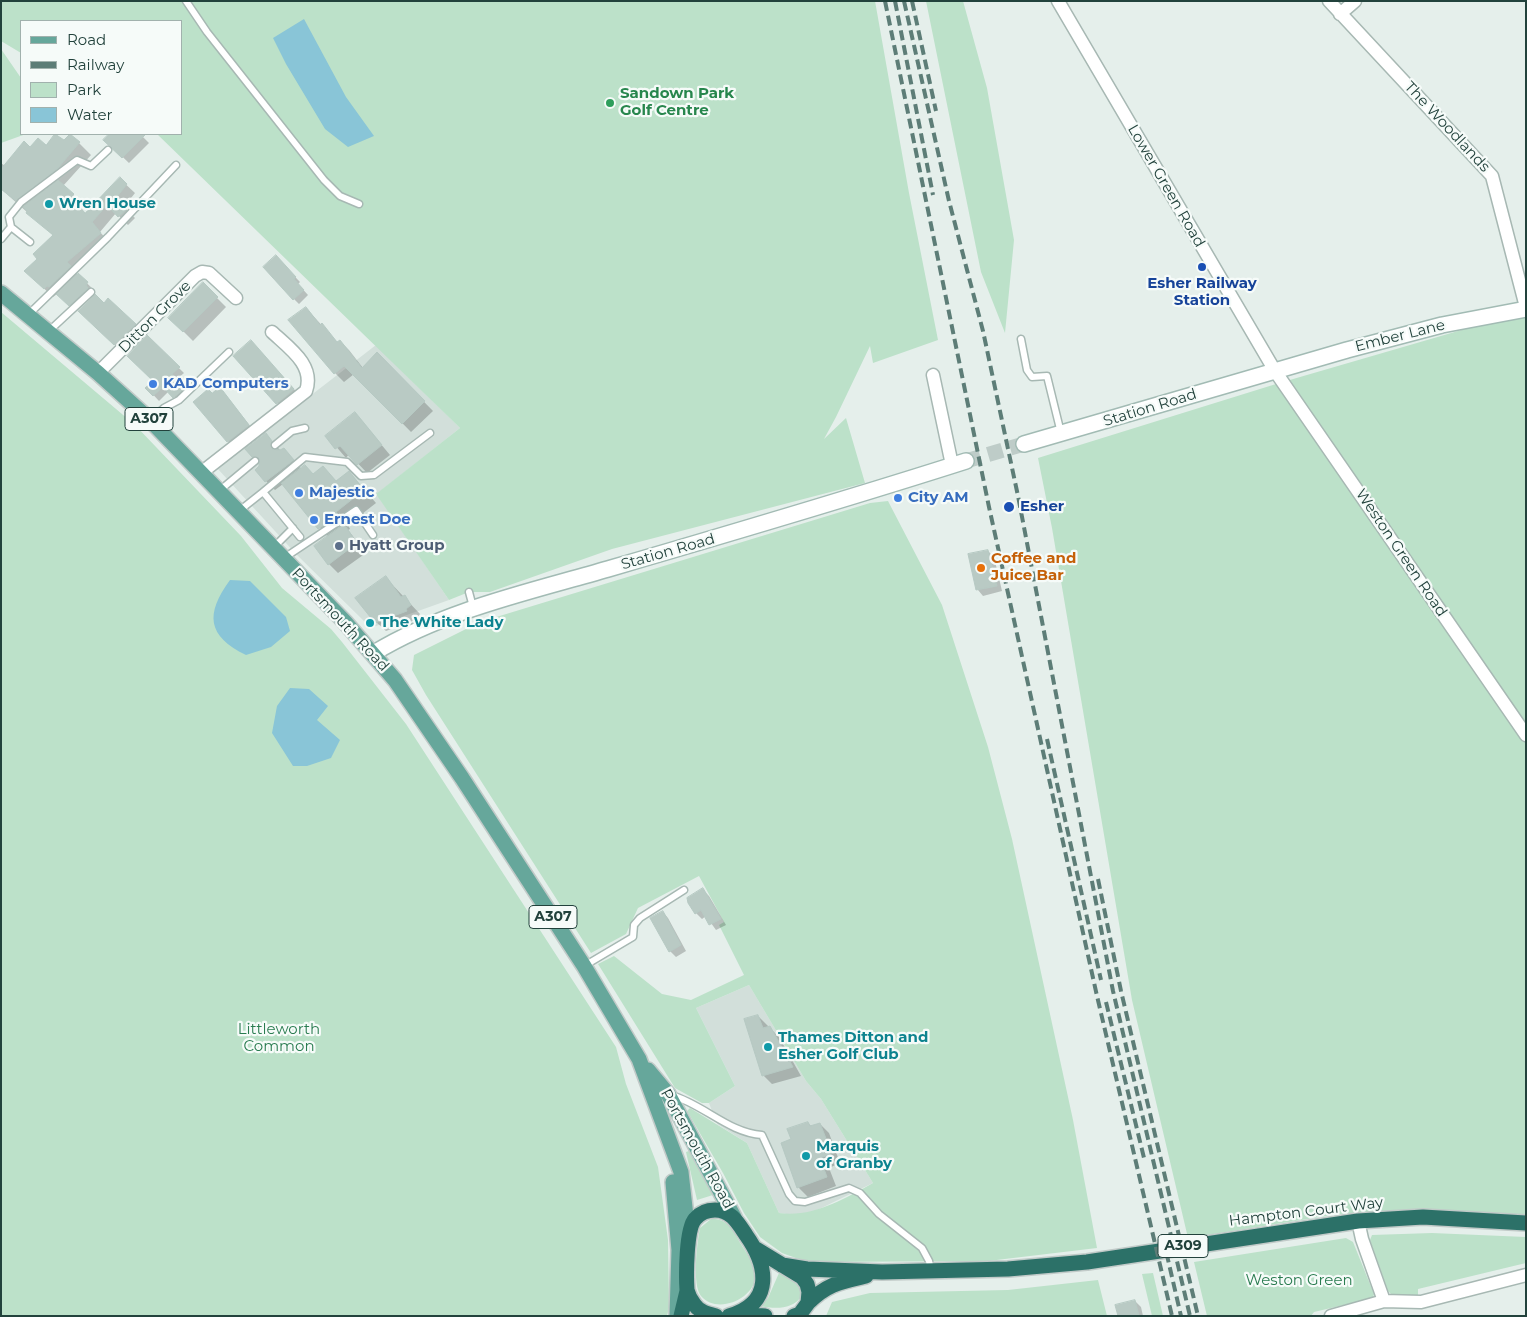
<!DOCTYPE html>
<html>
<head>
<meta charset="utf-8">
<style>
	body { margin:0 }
	#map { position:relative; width:1527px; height:1317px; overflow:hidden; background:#e5efeb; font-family:Montserrat,sans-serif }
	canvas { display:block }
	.frame { position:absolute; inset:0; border:2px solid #22423c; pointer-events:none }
	.legend { position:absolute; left:20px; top:20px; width:162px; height:115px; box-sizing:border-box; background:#f6fbf9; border:1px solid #a1b1ad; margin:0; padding:6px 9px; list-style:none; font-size:15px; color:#22423c }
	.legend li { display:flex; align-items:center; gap:10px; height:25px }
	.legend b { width:25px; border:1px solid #a1b1ad }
</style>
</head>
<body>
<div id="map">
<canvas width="1527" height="1317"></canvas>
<div class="frame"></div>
<ul class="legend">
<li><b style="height:6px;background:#66a79b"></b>Road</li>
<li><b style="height:6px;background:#5d7d77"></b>Railway</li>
<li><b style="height:14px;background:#bce1c9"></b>Park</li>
<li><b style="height:14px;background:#89c5d7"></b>Water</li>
</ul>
</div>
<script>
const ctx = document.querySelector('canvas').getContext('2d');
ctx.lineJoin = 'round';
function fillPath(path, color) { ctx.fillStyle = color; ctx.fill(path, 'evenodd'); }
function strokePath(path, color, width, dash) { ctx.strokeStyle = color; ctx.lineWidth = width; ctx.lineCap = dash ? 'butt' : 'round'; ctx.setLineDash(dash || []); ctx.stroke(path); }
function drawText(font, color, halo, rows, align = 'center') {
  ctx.font = font + ' Montserrat,sans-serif'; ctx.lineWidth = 4.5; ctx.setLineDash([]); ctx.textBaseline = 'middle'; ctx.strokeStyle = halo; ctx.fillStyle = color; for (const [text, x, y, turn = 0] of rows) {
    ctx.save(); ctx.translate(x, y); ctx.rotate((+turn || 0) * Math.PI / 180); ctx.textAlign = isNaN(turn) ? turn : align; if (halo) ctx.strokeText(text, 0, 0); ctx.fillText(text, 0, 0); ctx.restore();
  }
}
const built = new Path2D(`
	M376,345L460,428L377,494L449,600L376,626L367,624L297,555L217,468Z
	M749,985L806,1081L821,1099L873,1183L809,1214L794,1215L779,1213L747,1143L717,1124L709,1103L735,1086L696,1008Z`);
const green = new Path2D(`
	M1,1H875L909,193L938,340L873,363L870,346L836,417L824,439L846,418L865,483L612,549L490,592H469L449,600L376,494L460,428L157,134H181V21H21V53L1,41Z
	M926,1H963L987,88L1014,240L1005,333L981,272Z
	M1,49L21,78V134H26L1,143Z
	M1,312L135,425L241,536L282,588L331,629L342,642L406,724L616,1047L626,1084L658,1167L668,1240L669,1308L667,1316H1Z
	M1526,314V1216L1427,1209L1339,1214L1188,1238L1132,1000L1052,528L1038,458L1276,384L1489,322Z
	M888,501L942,605L988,747L1012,839L1073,1120L1097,1248L988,1261L807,1262L782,1253L760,1237L744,1213L723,1173L687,1111L690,1108L747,1143L779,1213C812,1218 844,1199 873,1183L821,1099L806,1081L749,985L696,1008L735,1086L709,1103H702L675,1088L598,964L614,956L662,994L691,1000L744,975L719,925L724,922L699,876L638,908L626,934L591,953L426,695L412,670L414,655L480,622L870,503Z
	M689,1151L713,1195L697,1200L686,1152Z
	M711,1219C726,1218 733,1229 739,1241C744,1250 756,1264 756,1275C755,1299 717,1315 701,1296C692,1285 697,1243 700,1228Z
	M1432,1233L1526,1237V1263L1418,1289V1295H1392L1388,1291L1370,1240L1372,1235Z
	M1346,1238L1353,1242L1374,1294L1373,1298L1314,1312L1311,1316H1207L1194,1262Z
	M779,1273C790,1278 800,1283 802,1296C792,1310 775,1309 760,1306L768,1298Z
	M1153,1273L1163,1316H1152L1142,1274Z
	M1098,1280L1107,1316H826L832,1302L870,1293L1008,1290Z`);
const water = new Path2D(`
	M304,19L346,97L374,136L348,147L325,129L286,64L273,38Z
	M230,580L250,581L286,617L290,631L271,647L246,655C207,636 205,614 230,580Z
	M290,688L309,689L328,706L317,720L340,740L331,758L307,766H293L272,733L277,706Z`);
const shadow = new Path2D(`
	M110,134H140L149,143L129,163L105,140Z
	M64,142L79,143L91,155L63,186L82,203L79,207L86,214L120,179L135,193L124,207L135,218L128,225L116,213L100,232L109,242L75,272L93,289L91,292L93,294L76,311L59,295L57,294L53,297L35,280L39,259L54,236L1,189V163L5,166L30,148Z
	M276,257L300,282L298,284L308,295L299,304L294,299Z
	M203,284L226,307L193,341L170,318Z
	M104,304L135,325L143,333L124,353L88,319Z
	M306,308L338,343L340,341L349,350L363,368L377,354L433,411L411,432L354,374L344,382L335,373Z
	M147,337L184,373L176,380L189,394L180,402L169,391L159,401L147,388L154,381Z
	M251,341L302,398L286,413L235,356Z
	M225,394L254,431L233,447L195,402L212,395Z
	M355,413L390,455L367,473L349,454L346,458L327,436Z
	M265,435L281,451L284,449L301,469L314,475L323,468L337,482L349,472L376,503L348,525L350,529L348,530L366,553L338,573L329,564L328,537L283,484L275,490L266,481L260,464L253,456Z
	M988,551L994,557L1002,591L983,596L978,590L970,555Z
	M386,578L420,614L415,620L386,631L376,622Z
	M703,890L709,896L726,925L716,930L706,916L702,919L696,913Z
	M663,912L668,918L686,951L676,957L670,951Z
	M758,1016L779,1037L801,1076L772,1084L763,1075Z
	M808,1123L812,1127L820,1124L829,1133L840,1163L829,1168L836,1186L808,1197L799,1188L782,1144L793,1140Z
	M1135,1301L1141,1307L1143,1316H1119Z`);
const building = new Path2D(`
	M55,134L64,140L70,134L80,142L58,168L16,201L1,189V169L24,141L30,147L38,138L46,145Z
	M109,134H146L122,158L103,140Z
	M120,177L127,184L116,198L127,209L118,217L107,205L92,222L101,233L67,262L71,266L49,287L47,286L44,289L24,271L37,259L33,254L53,235L26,213L27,211L23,207L58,180L74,194L71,197L85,213Z
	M276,255L296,277L294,279L304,290L293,300L263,267Z
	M78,273L88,282L86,285L88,288L69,306L56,294Z
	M203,282L218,297L183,332L168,318Z
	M95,294L104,303L108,298L136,324L114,345L78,311Z
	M306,307L320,325L322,323L337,342L340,340L362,368L377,352L425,401L402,424L344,366L334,374L288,320Z
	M147,335L180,367L172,374L185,388L173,398L163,387L153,396L145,388L153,381L127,356Z
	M251,340L294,389L276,404L233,356Z
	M220,387L249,425L227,442L193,402L208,389L212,393Z
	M355,412L382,445L357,465L340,446L335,449L325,436Z
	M266,433L272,441V449L280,450L284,448L294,460L265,482L255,470L259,466V458L252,457L245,449Z
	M305,465L313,474L323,466L336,481L349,471L364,490L336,512L338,516L318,529L281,483Z
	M344,524L357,543L328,565L314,546Z
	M988,550L997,586L976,590L968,554Z
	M386,576L401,597L405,595L411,605L406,609L407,611L375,623L355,598Z
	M703,888L721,919L709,925L701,910L695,914L688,903L687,898Z
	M663,911L681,945L669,952L650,918Z
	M758,1015L763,1028L770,1026L793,1067L762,1076L744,1019Z
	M808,1122L810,1126L820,1123L832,1154L820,1158L827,1177L797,1188L781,1143L791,1139L787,1129Z
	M1135,1300L1139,1316H1118L1115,1305Z`);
const secondaryTunnel = new Path2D(`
	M966,461L1024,444`);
const lane = new Path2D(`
	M186,1L207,32L324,180L340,196L359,204
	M11,227L9,217L21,202L77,160L91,166L108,150
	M1,239L11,227L30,242
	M29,314L108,237L176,165
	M49,331L91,292
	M1021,339L1027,370L1032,377L1047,376L1061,433
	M150,420L164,408L179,400L229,352
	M275,445L292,431L305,428
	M219,491L255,461
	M263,492L305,457L347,462L361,476L374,475L430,433
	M239,511L263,492L300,537
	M273,548L293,528
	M284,558L356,510L373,535
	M469,592L473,607
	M584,966L633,937L634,925L640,918L684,890
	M671,1095C703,1104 729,1133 762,1135L789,1194L795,1201L805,1202L849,1188L860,1193L879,1214L922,1248L929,1261L931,1270`);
const street = new Path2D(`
	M1058,1L1275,371L1526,735
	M1329,1L1492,176L1526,307
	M1340,14L1355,1
	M98,373L195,276L202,272L209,273L236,298
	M933,375L952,465
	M201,473L306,391C315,365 289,348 272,332
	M1358,1221L1362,1239L1384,1301
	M1331,1316L1384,1301L1421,1302L1526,1275`);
const secondary = new Path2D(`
	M1024,444L1347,350L1442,325L1526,309
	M374,653C445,610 529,592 608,569C728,534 847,499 966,461`);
const primary = new Path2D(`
	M1,293L98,373L150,420L345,622L395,680L462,778L584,966L639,1059L681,1172L688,1234
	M648,1070L668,1094L734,1217
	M673,1182L679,1250L677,1316`);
const highway = new Path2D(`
	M756,1249L802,1277L807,1284L809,1292L808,1303L800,1314L794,1316
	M782,1265L807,1269L882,1272L1008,1269L1087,1262L1358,1221L1423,1217L1526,1223
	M808,1303C827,1284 840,1282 866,1276
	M736,1314L765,1316
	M681,1316L687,1291
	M716,1316C708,1314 699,1312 694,1304C691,1300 688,1294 687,1290C686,1276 686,1229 695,1219C700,1213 708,1210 715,1210C731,1210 738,1223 746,1235C768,1266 774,1303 729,1316`);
const rail = new Path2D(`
	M885,1L989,507L1097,996L1172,1316
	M895,1L933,195
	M904,1L949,201L983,331L1018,496L1113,991L1190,1316
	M912,1L936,111
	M1047,739L1101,980
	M1098,879L1121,991L1198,1316
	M1106,1002L1145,1162
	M1163,1238L1181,1316`);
const markers = [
	[610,103,5,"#2e9e5b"],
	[49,204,5,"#0f9aa8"],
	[1202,267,5,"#1a4fb4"],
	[153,384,5,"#3f7fe0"],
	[299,493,5,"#3f7fe0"],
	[898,498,5,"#3f7fe0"],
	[1009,507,6,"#1a4fb4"],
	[314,520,5,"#3f7fe0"],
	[339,546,5,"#5c6f8a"],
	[981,568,5,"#e8710a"],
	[370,623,5,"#0f9aa8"],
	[768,1047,5,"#0f9aa8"],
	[806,1156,5,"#0f9aa8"]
];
const shields = [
	[149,419,48],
	[553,917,48],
	[1183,1246,50]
];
const shieldNames = [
	["A307",149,419],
	["A307",553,917],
	["A309",1183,1246]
];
const leisureNames = [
	["Sandown Park",620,94],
	["Golf Centre",620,111]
];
const streetNames = [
	["The Woodlands",1447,127,47],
	["Lower Green Road",1166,186,60],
	["Ditton Grove",155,317,-45],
	["Ember Lane",1400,336,-14],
	["Station Road",1150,408,-17],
	["Station Road",668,552,-16],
	["Weston Green Road",1401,553,56],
	["Portsmouth Road",340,620,47],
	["Portsmouth Road",697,1149,61],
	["Hampton Court Way",1306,1212,-7]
];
const cultureNames = [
	["Wren House",59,204],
	["The White Lady",380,623],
	["Thames Ditton and",778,1038],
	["Esher Golf Club",778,1055],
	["Marquis",816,1147],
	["of Granby",816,1164]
];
const transitNames = [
	["Esher Railway",1202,284],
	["Station",1202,301],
	["Esher",1020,507,"left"]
];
const shopNames = [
	["KAD Computers",163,384],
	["Majestic",309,493],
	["City AM",908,498],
	["Ernest Doe",324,520]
];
const serviceNames = [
	["Hyatt Group",349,546]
];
const foodNames = [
	["Coffee and",991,559],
	["Juice Bar",991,576]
];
const parkNames = [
	["Littleworth",279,1030],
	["Common",279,1047],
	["Weston Green",1299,1281]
];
fillPath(built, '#d2dfda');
fillPath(green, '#bce1c9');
fillPath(water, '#89c5d7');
fillPath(shadow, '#0003');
fillPath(building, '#b9cac4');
strokePath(building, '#b6c9c3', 1);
strokePath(secondaryTunnel, '#beccc8', 15, [15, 8]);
strokePath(lane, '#a7b8b3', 9);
strokePath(street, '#a7b8b3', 15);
strokePath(secondary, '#a2bbb4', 18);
strokePath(primary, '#c1cac8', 18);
strokePath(highway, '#c1cac8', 18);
strokePath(lane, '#fff', 6);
strokePath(street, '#fff', 12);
strokePath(secondary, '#fff', 15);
strokePath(primary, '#66a79b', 15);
strokePath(highway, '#2c7168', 15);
strokePath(rail, '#5d7d77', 4, [10, 5]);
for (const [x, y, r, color] of markers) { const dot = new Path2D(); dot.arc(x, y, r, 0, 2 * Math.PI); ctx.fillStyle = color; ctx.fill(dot); strokePath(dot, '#f6fbf9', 2); }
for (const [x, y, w] of shields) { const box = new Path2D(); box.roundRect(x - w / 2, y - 11.5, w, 23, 4); ctx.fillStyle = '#f6fbf9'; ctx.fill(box); strokePath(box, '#22423c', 1); }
drawText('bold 14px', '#22423c', null, shieldNames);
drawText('bold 15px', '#27864d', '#f6fbf9', leisureNames, 'left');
drawText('15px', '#22423c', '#f6fbf9', streetNames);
drawText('bold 15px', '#0d838f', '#f6fbf9', cultureNames, 'left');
drawText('bold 15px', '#164399', '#f6fbf9', transitNames);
drawText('bold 15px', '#366cbe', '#f6fbf9', shopNames, 'left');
drawText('bold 15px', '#4e5e75', '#f6fbf9', serviceNames, 'left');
drawText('bold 15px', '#c56008', '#f6fbf9', foodNames, 'left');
drawText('15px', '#297c50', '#f6fbf9', parkNames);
</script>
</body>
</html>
